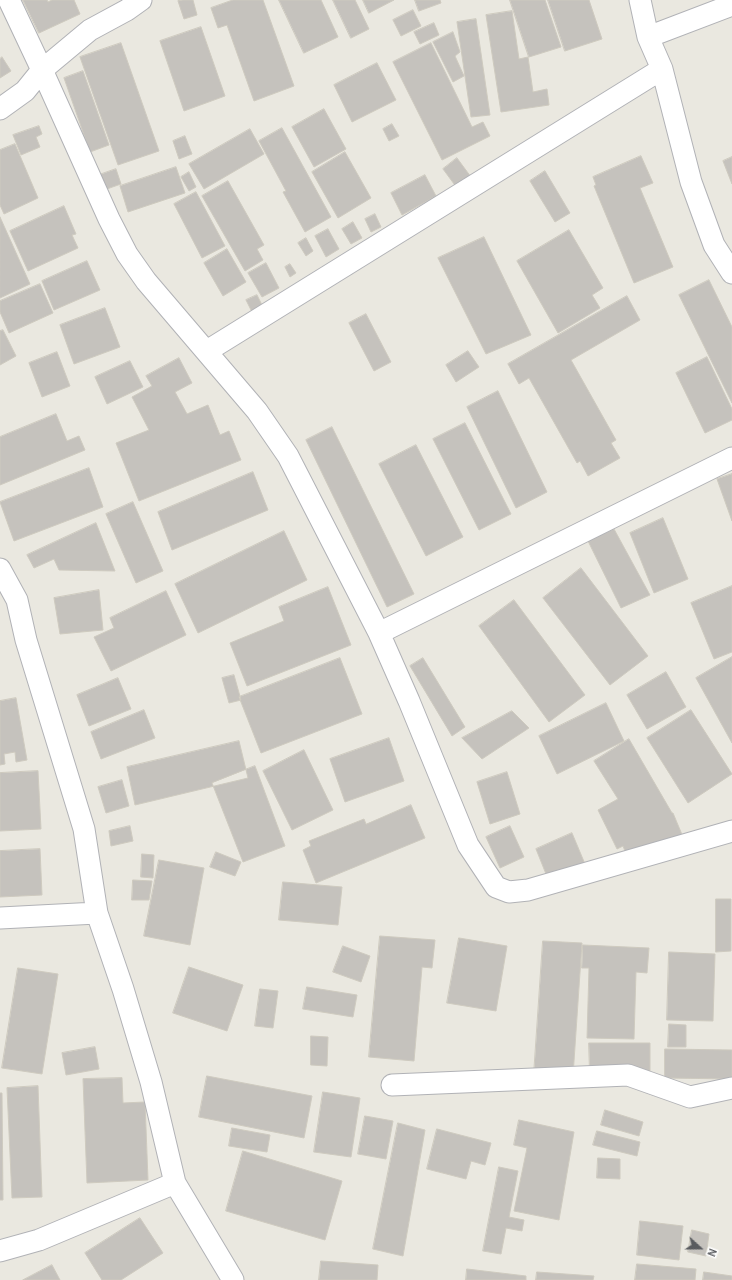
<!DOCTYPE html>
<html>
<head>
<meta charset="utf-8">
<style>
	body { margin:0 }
	#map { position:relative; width:732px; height:1280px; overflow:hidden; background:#eae8e0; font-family:Karla,sans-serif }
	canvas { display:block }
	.north { position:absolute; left:680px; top:1228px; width:40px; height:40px; -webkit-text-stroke:3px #fff; paint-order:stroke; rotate:111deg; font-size:11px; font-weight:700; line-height:16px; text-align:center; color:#595b5f }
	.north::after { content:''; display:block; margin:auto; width:14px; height:18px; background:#595b5f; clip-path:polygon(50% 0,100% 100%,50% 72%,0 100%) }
</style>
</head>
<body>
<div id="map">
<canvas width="732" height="1280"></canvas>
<div class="north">N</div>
</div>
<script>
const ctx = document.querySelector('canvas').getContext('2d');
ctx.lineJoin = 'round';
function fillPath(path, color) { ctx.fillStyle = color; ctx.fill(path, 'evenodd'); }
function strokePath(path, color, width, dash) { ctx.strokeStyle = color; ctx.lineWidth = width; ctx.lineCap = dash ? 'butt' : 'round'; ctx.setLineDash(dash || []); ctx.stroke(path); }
const building = new Path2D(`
	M23,0H47L48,2L52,0H74L80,14L39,33Z
	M183,0H193L197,15L184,19L178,1Z
	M233,0H263L294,86L254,101L227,25L218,28L211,8Z
	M279,0H321L338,37L304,53Z
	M333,0H355L369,29L351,38Z
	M363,0H394L369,13Z
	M415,0H440L441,3L419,11Z
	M510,0H545L561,47L529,57Z
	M548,0H589L602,39L565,51Z
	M413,10L421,26L401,36L393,20Z
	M512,11L519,59L528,57L533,92L547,89L549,105L501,112L486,15Z
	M476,19L490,115L471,117L457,22Z
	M434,23L439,35L420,44L414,32Z
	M201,27L225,96L184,111L160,41Z
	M453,32L460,52L455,56L464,76L453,82L433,42Z
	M121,43L159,151L118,165L80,57Z
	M431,43L472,127L483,122L490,136L442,160L393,62Z
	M2,57L11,71L0,78V59Z
	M377,63L396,100L352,122L334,85Z
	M83,71L109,145L90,152L64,78Z
	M324,109L346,149L314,167L292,127Z
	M392,124L399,136L389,141L383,129Z
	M39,126L42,134L36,137L40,147L21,155L13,135Z
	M282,128L331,217L305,232L283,192L286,191L259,141Z
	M250,129L264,154L204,189L189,164Z
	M185,136L192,154L179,159L173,141Z
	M15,144L38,198L4,214L0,205V150Z
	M345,152L371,198L338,218L312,172Z
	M641,156L653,183L640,188L673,267L634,283L594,186L596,185L593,177Z
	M732,157V184L723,161Z
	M457,158L471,177L457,188L443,169Z
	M176,167L185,193L128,212L120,186Z
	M116,169L121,184L104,190L99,175Z
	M545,171L570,213L555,222L530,181Z
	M189,172L196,187L189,191L181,177Z
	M425,175L436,196L402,215L391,193Z
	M228,181L264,245L257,249L263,260L245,271L202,196Z
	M196,192L225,246L202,258L174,204Z
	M64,206L76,234L72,235L78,248L28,271L10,231Z
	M375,214L381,227L371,232L365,219Z
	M0,217L30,284L0,298Z
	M353,222L362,238L351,244L342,229Z
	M328,229L339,249L326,257L315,236Z
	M569,230L603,288L592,295L600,308L558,333L517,261Z
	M484,237L531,335L486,354L438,258Z
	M306,238L313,251L306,256L298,243Z
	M227,249L246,282L223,296L204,263Z
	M87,261L100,290L54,310L42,281Z
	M266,263L279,288L262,297L248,273Z
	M290,264L296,273L290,277L285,267Z
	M709,280L732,327V403L679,295Z
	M40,284L53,313L9,333L0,312V301Z
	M257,295L264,309L253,314L246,300Z
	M627,296L640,320L571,360L616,440L611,443L620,458L588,476L580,461L577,463L529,378L519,384L508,364Z
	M105,308L120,347L74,364L60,325Z
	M366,314L391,362L374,371L349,323Z
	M3,330L16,356L0,365V331Z
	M468,351L479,367L456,382L446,365Z
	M57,352L70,386L42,397L29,363Z
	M707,357L732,409V420L705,433L676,373Z
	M179,358L192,383L175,392L187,414L208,405L220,435L229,431L241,460L139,501L116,443L149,430L132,397L152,386L146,376Z
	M130,361L143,387L107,404L95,377Z
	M498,391L547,492L516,508L467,407Z
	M56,414L67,441L79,436L85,450L0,485V437Z
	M465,423L511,514L479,530L433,439Z
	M332,427L414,594L387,607L306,440Z
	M416,445L463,537L426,556L379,464Z
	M89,468L103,507L14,541L0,502Z
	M253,472L268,510L172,550L158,512Z
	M732,474V521L717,479Z
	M133,502L163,571L136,583L106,514Z
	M663,518L688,579L654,593L630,533Z
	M96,523L115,571L59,570L54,559L34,568L27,555Z
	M614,529L650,595L621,608L588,541Z
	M284,531L307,580L198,633L175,584Z
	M581,568L648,656L610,685L543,598Z
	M732,586V652L714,659L691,603Z
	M328,587L351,645L247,686L230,643L284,621L279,607Z
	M99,590L103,630L60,634L54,598Z
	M166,591L186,635L111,671L94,637L114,628L110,618Z
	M514,600L585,695L549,722L479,626Z
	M732,657V743L696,678Z
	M340,658L362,714L261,753L239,697Z
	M423,658L465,727L452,736L410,666Z
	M666,672L686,707L647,729L627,695Z
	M234,675L241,700L229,703L222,678Z
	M118,678L131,709L89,726L77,695Z
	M16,698L27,760L16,762L15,752L4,754L5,764L0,765V701Z
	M606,703L624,741L557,774L539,736Z
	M144,710L155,738L101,759L91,732Z
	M691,710L732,774L688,803L647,738Z
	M512,711L529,728L482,759L462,738Z
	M389,738L404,781L345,802L330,759Z
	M629,739L672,813H673L683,837L628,859L623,846L617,849L598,810L618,799L594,761Z
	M239,741L248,778L135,805L127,767Z
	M304,750L333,810L292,830L263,771Z
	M255,766L285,846L243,862L212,783Z
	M38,771L41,829L0,831V773Z
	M507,772L520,814L490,824L477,782Z
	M122,780L129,806L106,813L98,787Z
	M411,805L425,838L316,883L303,850L311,846L309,841L364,819L366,824Z
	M130,826L133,841L111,846L109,831Z
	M510,826L524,857L500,868L486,837Z
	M572,833L585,864L548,879L536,849Z
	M40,849L42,895L0,897V851Z
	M216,852L241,862L235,876L210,867Z
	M142,854L154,855L153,878L141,877Z
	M159,860L204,868L190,945L144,936Z
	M133,880L152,881L149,900H132Z
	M283,882L342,887L338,925L279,920Z
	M716,899H731V951L716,952Z
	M380,936L435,940L432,968L422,967L414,1061L369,1057Z
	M459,938L507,946L496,1011L447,1003Z
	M543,941L582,943L573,1076L534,1074Z
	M583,945L649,948L647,973L636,972L634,1039L587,1038L589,968H582Z
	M343,946L370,956L361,982L333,972Z
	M669,952L715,954L713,1021L667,1020Z
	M189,967L243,985L227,1031L173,1013Z
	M18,968L58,974L42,1074L2,1068Z
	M307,987L357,995L353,1017L303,1009Z
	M260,989L278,991L273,1028L255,1026Z
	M669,1024L686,1025V1047H668Z
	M311,1036L328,1037L327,1066L311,1065Z
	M589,1043H650V1072L590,1073Z
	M95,1047L99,1069L66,1075L62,1053Z
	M665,1049L732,1050V1079L665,1078Z
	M207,1076L312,1096L304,1138L199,1117Z
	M122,1078L123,1103L145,1102L148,1180L87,1183L83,1079Z
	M38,1086L42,1197L12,1198L7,1088Z
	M323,1092L360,1098L351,1157L314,1152Z
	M0,1093H2L3,1200H0Z
	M605,1110L643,1122L639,1136L601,1125Z
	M365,1116L393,1121L386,1159L358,1154Z
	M519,1120L574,1132L559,1220L514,1211L527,1148L514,1145Z
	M398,1123L425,1130L403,1256L373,1249Z
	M232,1128L270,1135L267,1152L229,1146Z
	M437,1129L491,1143L485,1165L471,1161L466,1179L427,1169Z
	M597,1131L640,1142L637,1156L593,1145Z
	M243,1151L342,1181L325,1240L226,1211Z
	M598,1158L620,1159V1179L597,1178Z
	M499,1167L518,1171L509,1217L524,1220L522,1231L506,1228L501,1254L483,1251Z
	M140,1218L163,1253L121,1280H102L85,1253Z
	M640,1221L683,1226L679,1260L637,1255Z
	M692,1230L709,1234L706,1256L688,1252Z
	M321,1261L378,1265L377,1280H319Z
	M637,1264L696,1269L695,1280H635Z
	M52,1265L60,1280H23Z
	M467,1269L526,1276V1280H466Z
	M537,1272L594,1276L593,1280H536Z
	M704,1272L732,1276V1280H703Z`);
const street = new Path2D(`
	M9,0L42,70L109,219L127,254L146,281L257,411L288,456L379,633L409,701L468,845L496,887L509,892L528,890L732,831
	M640,0L648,37L662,69L691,182L714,245L732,273
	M648,37L732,5
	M0,109L25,91L42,70L90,30L127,10L141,0
	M207,351L662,69
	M0,569L17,600L26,640L84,829L97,913L123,989L151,1082L175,1183L233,1280
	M379,633L732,458
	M0,918L97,913
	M392,1085L628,1075L690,1097L732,1088
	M0,1251L39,1240L175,1183`);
fillPath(building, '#c5c2bd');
strokePath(building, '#cecabf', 1);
strokePath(street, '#b1b2b6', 23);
strokePath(street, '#fff', 21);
</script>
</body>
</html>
